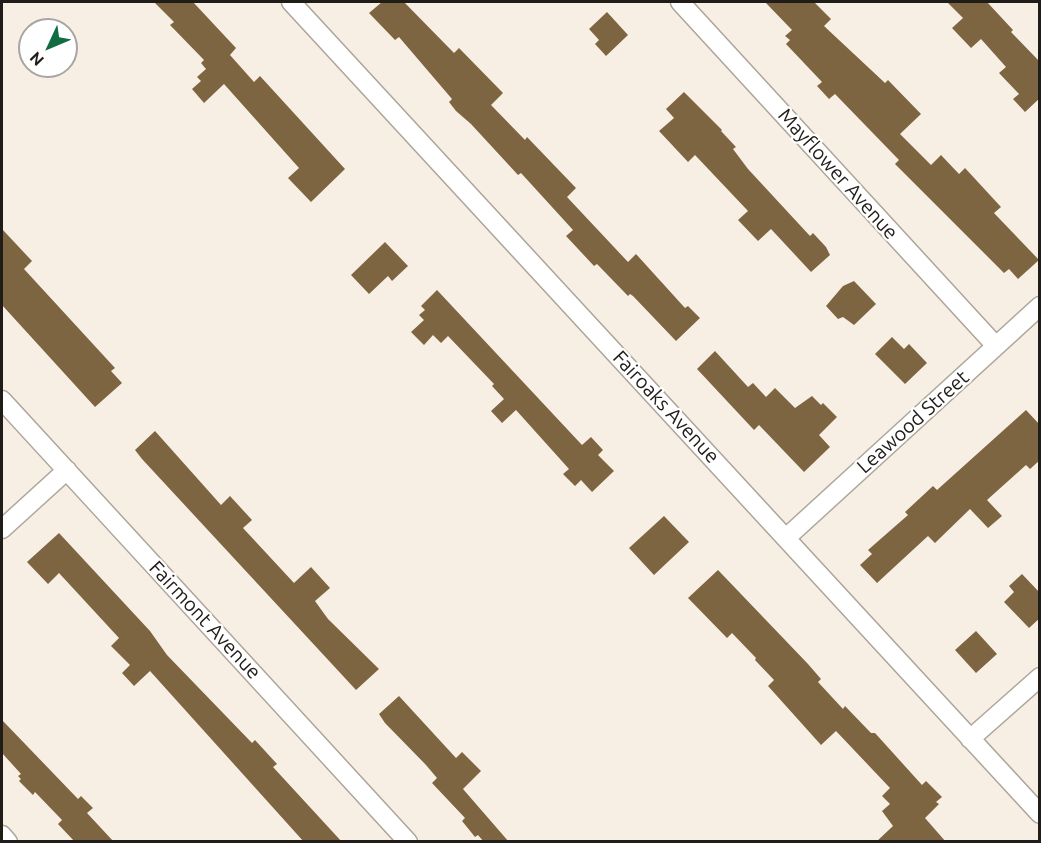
<!DOCTYPE html>
<html>
<head>
<meta charset="utf-8">
<style>
	body { margin:0 }
	#map { position:relative; width:1041px; height:843px; overflow:hidden; background:#f8efe4; font-family:Ubuntu,sans-serif }
	canvas { display:block }
	.frame { position:absolute; inset:0; border:3px solid #201d19; pointer-events:none }
	.north { position:absolute; left:18px; top:18px; width:60px; height:60px; box-sizing:border-box; background:#fff; border:2px solid #a6a5a3; border-radius:50%; rotate:226deg; font-size:16px; font-weight:700; line-height:24px; text-align:center; color:#201d19 }
	.north::after { content:''; display:block; margin:auto; width:21px; height:27px; background:#116d41; clip-path:polygon(50% 0,100% 100%,50% 72%,0 100%) }
</style>
</head>
<body>
<div id="map">
<canvas width="1041" height="843"></canvas>
<div class="frame"></div>
<div class="north">N</div>
</div>
<script>
const ctx = document.querySelector('canvas').getContext('2d');
ctx.lineJoin = 'round';
function fillPath(path, color) { ctx.fillStyle = color; ctx.fill(path, 'evenodd'); }
function strokePath(path, color, width, dash) { ctx.strokeStyle = color; ctx.lineWidth = width; ctx.lineCap = dash ? 'butt' : 'round'; ctx.setLineDash(dash || []); ctx.stroke(path); }
function drawText(font, color, halo, rows, align = 'center') {
  ctx.font = font + ' Ubuntu,sans-serif'; ctx.lineWidth = 4.5; ctx.setLineDash([]); ctx.textBaseline = 'middle'; ctx.strokeStyle = halo; ctx.fillStyle = color; for (const [text, x, y, turn = 0] of rows) {
    ctx.save(); ctx.translate(x, y); ctx.rotate((+turn || 0) * Math.PI / 180); ctx.textAlign = isNaN(turn) ? turn : align; if (halo) ctx.strokeText(text, 0, 0); ctx.fillText(text, 0, 0); ctx.restore();
  }
}
const building = new Path2D(`
	M154,2H193L236,48L230,55L254,82L260,76L345,169L311,202L288,178L299,168L224,84L204,103L192,89L201,81L197,77L206,69L201,63L204,60L170,25L174,22Z
	M382,2H404L454,53L459,48L503,93L491,105L525,140L527,137L576,188L567,197L628,262L636,254L685,308L688,306L700,318L676,341L633,296L630,294L628,296L597,264L594,266L566,236L573,230L521,173L518,175L471,124L456,111L449,102L452,99L399,37L395,40L369,13Z
	M765,2H814L831,19L824,26L885,83L888,80L921,114L900,134L931,165L941,155L959,174L965,168L1001,207L994,213L1039,260L1018,279L1009,269L1004,273L895,164L899,160L835,94L829,99L817,86L822,82L786,44L790,40L785,36L792,30Z
	M947,2H987L1013,30L1011,32L1040,62V98L1025,112L1013,99L1019,94L999,73L1006,67L981,39L971,48L952,28L963,18Z
	M607,12L628,35L606,56L595,44L599,40L589,29Z
	M684,92L722,130L721,131L736,147L733,149L748,169L810,236L813,233L826,247L830,255L811,272L771,229L758,241L738,220L748,211L695,155L688,162L659,131L674,118L666,109Z
	M2,229L32,261L24,269L115,368L111,371L122,383L95,407L2,305Z
	M385,242L408,266L392,281L388,276L369,294L351,275Z
	M854,281L876,304L854,325L843,317L838,319L826,306L843,286Z
	M437,290L582,445L591,437L603,450L598,455L614,471L592,492L581,480L575,486L563,474L569,469L516,410L502,423L491,411L504,399L492,386L494,384L448,336L441,343L433,335L424,345L411,332L424,320L419,315L425,310L421,306Z
	M892,337L904,349L909,344L927,363L905,384L875,354Z
	M715,351L748,387L753,383L766,397L775,388L795,408L812,396L821,405L823,403L837,417L819,435L830,447L804,472L759,425L754,430L697,369Z
	M1026,410L1040,425V460L1030,469L1026,465L987,500L1002,516L988,528L970,509L935,543L928,536L877,583L860,565L872,554L868,550L908,515L905,512L933,486L937,490Z
	M155,431L221,505L230,496L252,520L243,528L294,583L311,567L330,588L315,601L328,619L379,669L356,690L142,459L135,450Z
	M664,516L689,542L654,575L629,548Z
	M59,533L150,631L167,655L252,743L255,740L277,764L273,767L342,842H304L150,671L134,686L122,673L130,665L111,646L119,638L59,573L48,584L27,562Z
	M718,570L808,664L821,679L818,682L843,709L845,706L871,733H875L922,785L926,781L942,797L936,802L939,804L925,818L946,842H876L893,826L882,811L890,804L882,796L890,788L836,731L821,745L768,686L774,680L755,660L756,658L732,633L727,638L688,598Z
	M1022,574L1040,593V618L1029,628L1004,602L1014,592L1009,586Z
	M976,631L997,654L976,673L955,650Z
	M399,696L456,758L462,752L481,771L463,789L509,842H484L478,835L475,837L462,821L465,818L432,783L437,778L426,765L385,723L379,714Z
	M2,720L78,799L81,796L93,808L87,813L114,842H75L58,824L62,820L35,792L33,795L19,781L21,779L18,776L21,774L2,753Z`);
const minor = new Path2D(`
	M291,2L1040,814
	M680,2L996,346
	M2,400L408,842
	M2,529L67,470
	M786,538L1040,306
	M970,739L1040,677
	M2,835L8,842`);
const streetNames = [
	["Mayflower Avenue",838,174,48],
	["Fairoaks Avenue",666,407,47],
	["Leawood Street",913,422,-42],
	["Fairmont Avenue",205,620,47]
];
fillPath(building, '#7e6542');
strokePath(minor, '#ada59a', 21);
strokePath(minor, '#fff', 18);
drawText('20px', '#201d19', '#fff', streetNames);
</script>
</body>
</html>
